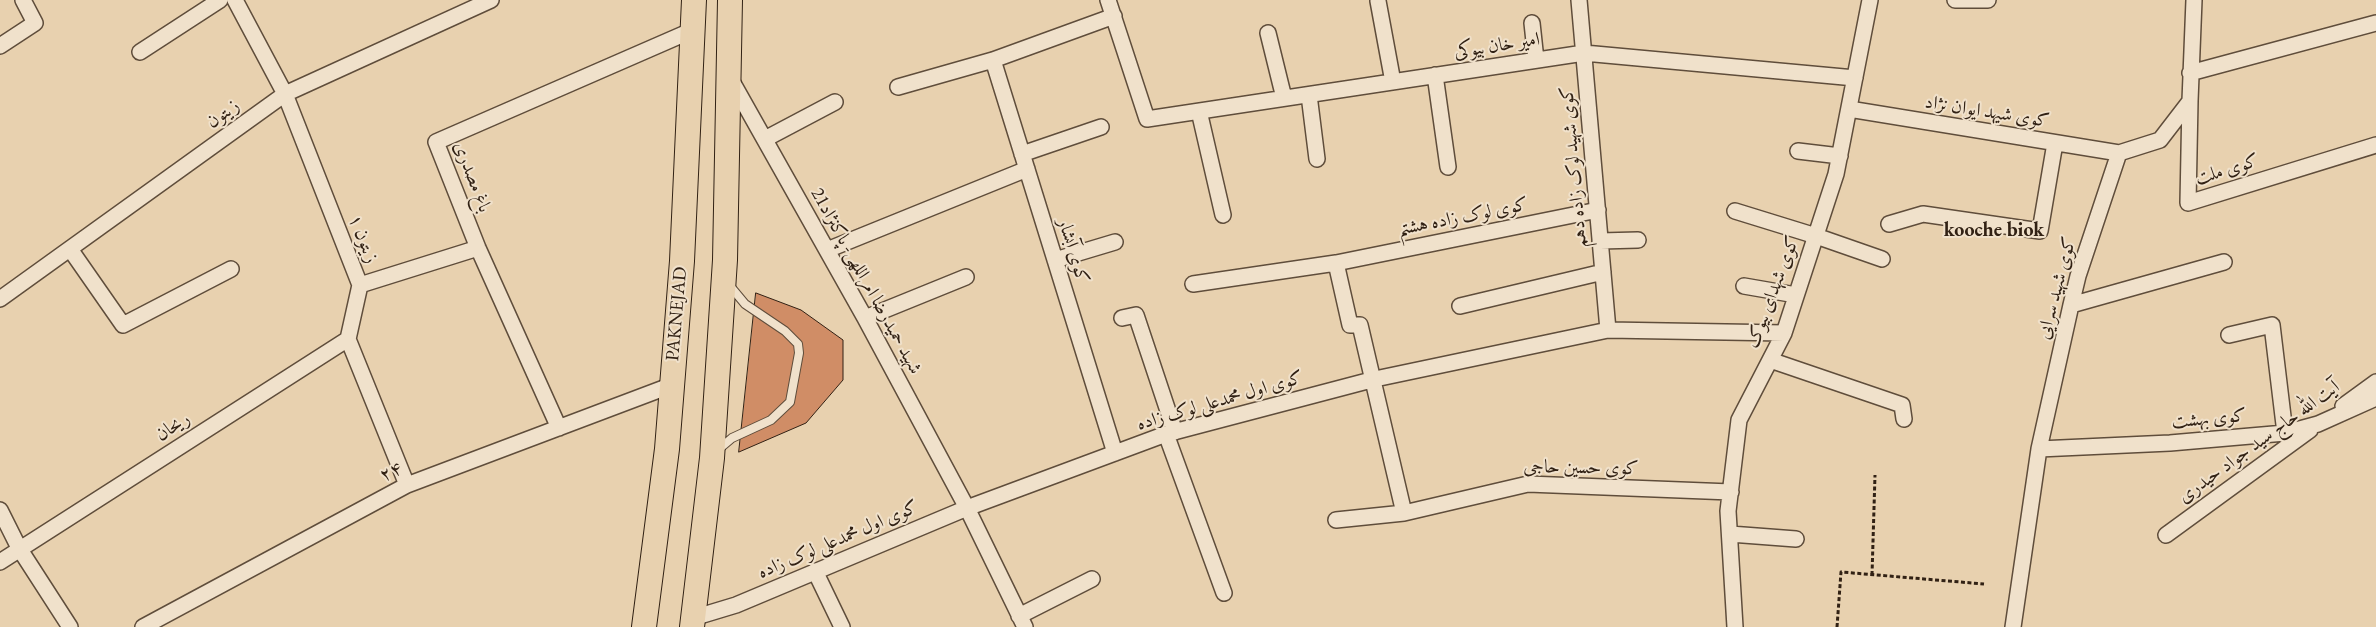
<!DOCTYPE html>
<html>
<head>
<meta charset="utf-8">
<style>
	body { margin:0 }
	canvas { display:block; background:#e8d1af }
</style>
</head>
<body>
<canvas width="2376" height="627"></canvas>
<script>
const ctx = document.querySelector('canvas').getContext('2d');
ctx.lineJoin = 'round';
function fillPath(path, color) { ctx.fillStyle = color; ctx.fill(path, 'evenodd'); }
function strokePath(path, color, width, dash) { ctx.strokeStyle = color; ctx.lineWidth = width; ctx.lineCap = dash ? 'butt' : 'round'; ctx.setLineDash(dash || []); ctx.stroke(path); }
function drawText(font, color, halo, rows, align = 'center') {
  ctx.font = font + ' "EB Garamond",Amiri,serif'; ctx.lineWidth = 4; ctx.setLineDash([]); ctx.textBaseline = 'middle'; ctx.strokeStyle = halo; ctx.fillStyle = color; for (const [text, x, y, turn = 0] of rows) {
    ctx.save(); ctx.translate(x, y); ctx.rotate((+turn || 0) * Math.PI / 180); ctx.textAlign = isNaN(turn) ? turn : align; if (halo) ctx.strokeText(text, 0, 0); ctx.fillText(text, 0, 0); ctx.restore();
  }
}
const building = new Path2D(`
	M756,293L801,310L843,340V380L806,423L739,452Z`);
const path = new Path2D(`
	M1872,575L1875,475
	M1837,627L1841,572L1984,584`);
const lane = new Path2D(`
	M719,449L732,438L771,420L790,402L799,353L798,344L785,331L745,304L730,286`);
const street = new Path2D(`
	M235,0L285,94L360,285L348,339L407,485
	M1108,0L1147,119L1584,53L1855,78
	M1579,0L1608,330
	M1955,0H1988
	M1378,1L1393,82
	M1532,23L1536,60
	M1268,33L1284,98
	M0,46L35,23L23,0
	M140,52L220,0
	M993,60L1115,453
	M2190,73L2376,23
	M1435,75L1448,167
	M730,78L865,318L967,508L1025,627
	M898,87L993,60L1114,16
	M1309,95L1317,159
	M2190,101L2188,203L2376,145
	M1849,109L2119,153
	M1199,111L1223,215
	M765,139L835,102
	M1798,151L1840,156
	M1022,154L1101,127
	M1735,211L1816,236L1882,259
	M1889,224L1923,214L2040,231L2055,143
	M1600,241L1638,240
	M70,249L123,325L231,269
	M827,250L1027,169
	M1055,260L1115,242
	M1336,263L1598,210
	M1193,284L1336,263L1350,325H1360L1404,513
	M360,285L478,248
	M1744,286L1796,295
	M0,299L285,94L491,0
	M2071,305L2224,262
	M1460,306L1603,272
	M865,318L966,277
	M1122,318L1136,315L1175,432
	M2229,335L2272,325L2285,433
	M1770,360L1902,405L1904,419
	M2343,406L2376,382
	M559,428L478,248L436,142L693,30
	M1166,434L1224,593
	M2039,449L2170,443L2285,433L2318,424L2376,398
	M0,510L19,548L70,627
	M1336,520L1404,513L1528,484L1731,492
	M1730,534L1796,539
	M2166,535L2310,430
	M0,562L348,339
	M815,571L842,627
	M1019,616L1092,579
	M693,618L736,605L967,508L1166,434L1375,379L1608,330L1784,333
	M143,627L407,485L672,385
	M1735,627L1728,511L1739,420L1784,333L1836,174L1870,0
	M2013,627L2039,449L2071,305L2078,276L2119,153L2160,140L2190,101L2194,0`);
const primary = new Path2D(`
	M644,627L667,449L682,261L694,0
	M692,627L712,458L725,260L730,0`);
const streetNames = [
	["امیر خان بیوکی",1497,46,-9],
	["کوی شیهد ایوان نژاد",1987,112,9],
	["زیتون",223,114,-36],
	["کوی شهید لوک زاده دهم",1574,167,-95],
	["کوی ملت",2227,170,-17],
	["باغ مصدری",472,177,69],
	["کوی لوک زاده هشتم",1463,217,-11],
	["زیتون ۱",363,239,68],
	["کوی آبشار",1073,251,73],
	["شهید حمیدرضا امراللهی- پاکنژاد21",866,281,61],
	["کوی شهید سرایی",2057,288,-75],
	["کوی شهدای بیوک",1773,292,-69],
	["PAKNEJAD",677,314,-85],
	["کوی اول محمدعلی لوک زاده",1220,401,-16],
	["کوی بهشت",2209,419,-5],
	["ریحان",173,427,-33],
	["آیت الله حاج سید جواد حیدری",2259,442,-36],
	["کوی حسین حاجی",1581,468,1],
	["۲۴",391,472,-26],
	["کوی اول محمدعلی لوک زاده",838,540,-23]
];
const neighbourhoodNames = [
	["kooche biok",1994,231]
];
fillPath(building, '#d08d66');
strokePath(building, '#312114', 1);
strokePath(lane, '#5f4d3b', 10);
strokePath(street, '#5f4d3b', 18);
strokePath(primary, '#312114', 26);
strokePath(path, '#312114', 3, [4, 2.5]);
strokePath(lane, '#f0e1cb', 8);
strokePath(street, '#f0e1cb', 15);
strokePath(primary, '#e8d1af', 24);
drawText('19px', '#312114', '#f0e1cb', streetNames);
drawText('bold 20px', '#312114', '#f0e1cb', neighbourhoodNames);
</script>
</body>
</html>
